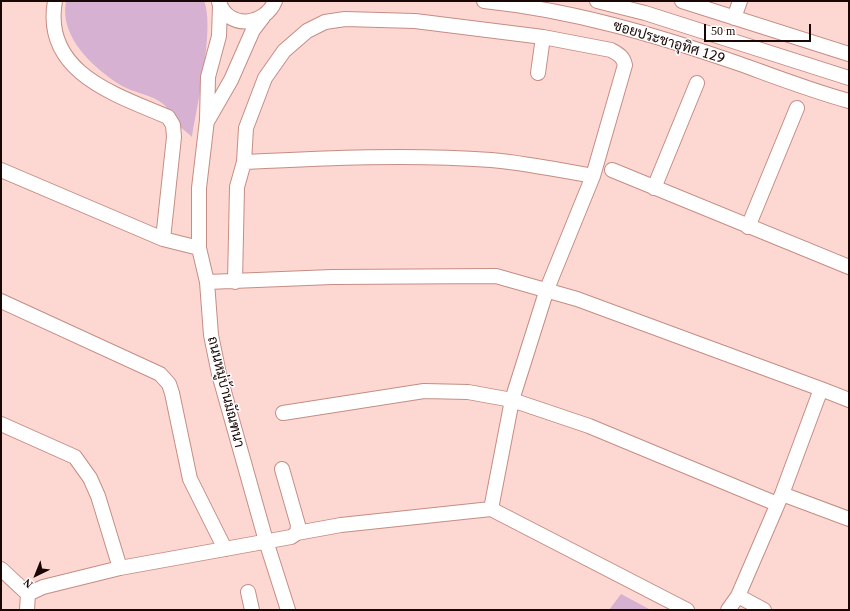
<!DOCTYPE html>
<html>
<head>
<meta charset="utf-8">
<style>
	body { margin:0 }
	#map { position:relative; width:850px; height:611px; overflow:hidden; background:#fdd8d2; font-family:Georgia,serif }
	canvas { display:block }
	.frame { position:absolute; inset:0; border:2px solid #190705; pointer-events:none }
	.north { position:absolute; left:16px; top:555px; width:40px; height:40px; -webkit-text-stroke:3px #fff; paint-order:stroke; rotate:223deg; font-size:11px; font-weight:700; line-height:16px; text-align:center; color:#190705 }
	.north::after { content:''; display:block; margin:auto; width:14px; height:18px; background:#190705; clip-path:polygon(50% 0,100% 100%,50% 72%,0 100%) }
	.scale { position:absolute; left:704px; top:24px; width:107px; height:18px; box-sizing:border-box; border:2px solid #190705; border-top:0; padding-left:5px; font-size:12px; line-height:14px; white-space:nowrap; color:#190705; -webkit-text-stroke:3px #fff; paint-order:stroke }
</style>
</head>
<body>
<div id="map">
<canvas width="850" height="611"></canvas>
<div class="frame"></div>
<div class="north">N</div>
<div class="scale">50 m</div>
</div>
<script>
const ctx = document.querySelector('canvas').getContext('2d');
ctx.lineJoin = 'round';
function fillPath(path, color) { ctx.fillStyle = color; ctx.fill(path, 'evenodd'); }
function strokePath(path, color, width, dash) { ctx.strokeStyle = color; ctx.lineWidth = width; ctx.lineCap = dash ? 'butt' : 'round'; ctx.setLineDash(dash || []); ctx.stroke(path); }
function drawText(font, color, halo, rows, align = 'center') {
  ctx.font = font + ' Georgia,Sarabun,serif'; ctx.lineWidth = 3; ctx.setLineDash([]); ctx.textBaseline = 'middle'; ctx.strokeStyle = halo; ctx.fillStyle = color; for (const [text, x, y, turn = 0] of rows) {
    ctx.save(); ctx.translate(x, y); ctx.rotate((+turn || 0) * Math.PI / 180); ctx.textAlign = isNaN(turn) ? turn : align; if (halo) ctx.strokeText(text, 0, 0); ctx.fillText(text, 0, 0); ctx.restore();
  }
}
const green = new Path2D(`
	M66,1H204C215,27 197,106 192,137C188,133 184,130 180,127C173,118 169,107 159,101C147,94 133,92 122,86C93,68 59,37 66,1Z
	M621,594L651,610H609Z`);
const street = new Path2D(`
	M55,1C42,73 117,95 168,117L173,125L174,137L163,239
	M484,1C572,10 656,35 740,64C776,77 812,91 849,101
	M597,1L645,13L849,78
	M682,1L849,54
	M219,2C228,30 265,26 275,1
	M220,5L219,36L208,77L207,120L199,188V248L207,282L211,335L219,374L266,541L288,610
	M734,18L740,1
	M538,73L543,37
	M208,120L231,80L253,30L263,17
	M244,162C327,158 409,154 491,160C525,163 560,170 593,176
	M1,170L163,239L199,248
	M612,170L849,267
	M654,188L697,83
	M748,227L797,108
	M207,282L332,277L496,276L577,299L821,389L782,494L738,596L764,610
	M235,282L237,187L244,162L246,128L265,78L284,51L307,31L325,22L345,19L415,21L543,37L611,50C618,54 623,56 625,65L593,176L547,289L512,400L491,509
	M1,301L160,374L169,384L172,393L190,479L225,549
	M821,389L849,400
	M283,413L424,391L468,392L512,400L589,426L777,504
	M1,424L75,457L90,478L98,496L120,568
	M782,494L849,519
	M297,533L341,525L491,509L687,610
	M1,569L28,594L43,587L120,568L291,537L297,533L298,525L282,469
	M248,592L252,610
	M27,610L28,594
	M728,610L738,596`);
const streetNames = [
	["ซอยประชาอุทิศ 129",669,42,17],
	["ถนนหมู่บ้านมัณฑนา",226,392,76]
];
fillPath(green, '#d6b1d2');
strokePath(street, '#c58d84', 16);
strokePath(street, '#fff', 14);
drawText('14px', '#190705', '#fff', streetNames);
</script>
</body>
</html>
